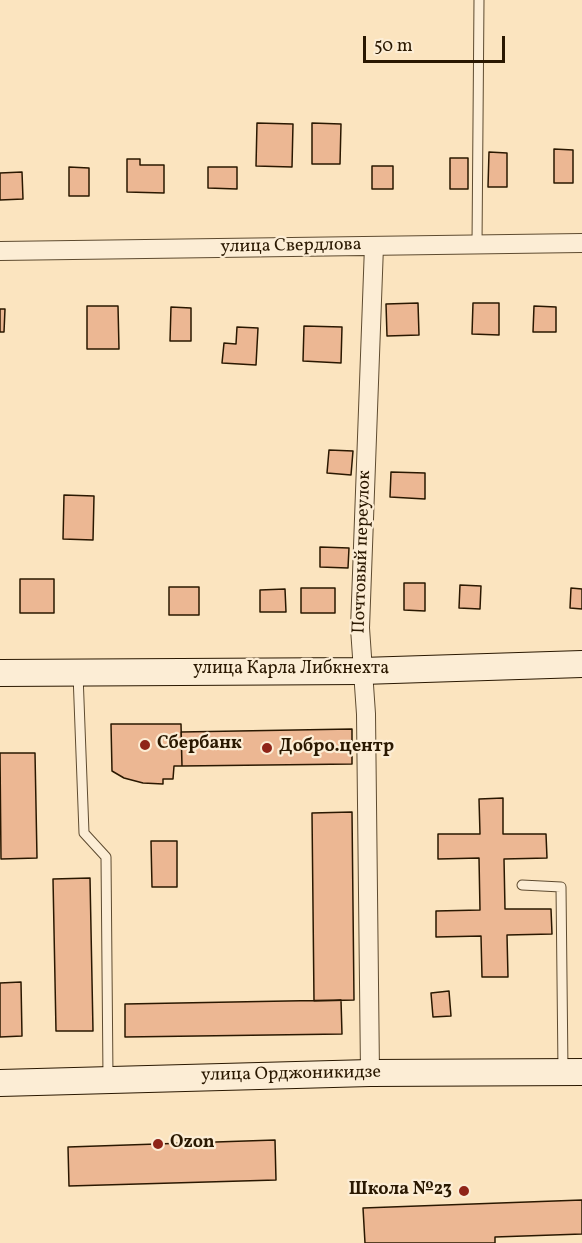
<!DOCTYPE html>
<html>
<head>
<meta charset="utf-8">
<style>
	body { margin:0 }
	#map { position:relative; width:582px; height:1243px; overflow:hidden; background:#fbe4bf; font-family:Vollkorn,serif }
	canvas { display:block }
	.scale { position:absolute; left:363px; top:36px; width:142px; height:27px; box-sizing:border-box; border:3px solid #2a1801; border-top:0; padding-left:8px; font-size:18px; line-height:21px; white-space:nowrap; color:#2a1801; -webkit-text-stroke:4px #fcedd5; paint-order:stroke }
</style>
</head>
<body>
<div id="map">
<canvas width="582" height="1243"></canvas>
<div class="scale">50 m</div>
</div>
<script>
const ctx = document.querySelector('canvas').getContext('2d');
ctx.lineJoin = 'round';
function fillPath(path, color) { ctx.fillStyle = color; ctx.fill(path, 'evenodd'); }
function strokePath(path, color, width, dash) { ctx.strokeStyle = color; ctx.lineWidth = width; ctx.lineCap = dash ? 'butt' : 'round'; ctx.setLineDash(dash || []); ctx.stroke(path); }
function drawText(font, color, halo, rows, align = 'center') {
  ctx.font = font + ' Vollkorn,serif'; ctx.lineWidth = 4.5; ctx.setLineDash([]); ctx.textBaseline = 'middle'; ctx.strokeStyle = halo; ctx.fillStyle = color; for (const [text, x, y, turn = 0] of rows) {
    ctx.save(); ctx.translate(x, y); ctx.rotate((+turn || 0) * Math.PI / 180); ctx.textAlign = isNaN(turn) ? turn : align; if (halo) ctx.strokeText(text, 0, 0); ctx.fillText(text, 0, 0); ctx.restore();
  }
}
const building = new Path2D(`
	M257,123L293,124L292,167L256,166Z
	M312,123L341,124L340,164H312Z
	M554,149L573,150V183H554Z
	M489,152L507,153V187H488Z
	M450,158H468V189H450Z
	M127,159H140V165H164V193L127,192Z
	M372,166H393V189H372Z
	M69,167L89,168V196H69Z
	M208,167H237V189L208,188Z
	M22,172L23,199L0,200V173Z
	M418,303L419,335L387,336L386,304Z
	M473,303H499V335L472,334Z
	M87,306H118L119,349H87Z
	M534,306L556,307V332H533Z
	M171,307L191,308V341H170Z
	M0,309H5L4,332H0Z
	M304,326L342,327L341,363L303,361Z
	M237,327L258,328L256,365L222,363L224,343L236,344Z
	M329,450L353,451L351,475L327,473Z
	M391,472L425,473V499L390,497Z
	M64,495L94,496L93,540L63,539Z
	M320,547L349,548L348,568L320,567Z
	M20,579H54V613H20Z
	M404,583H425V611L404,610Z
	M460,585L481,586L480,609L459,608Z
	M169,587H199V615H169Z
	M301,588H335V613H301Z
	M571,588L582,589V609L570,608Z
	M285,589L286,612H260V590Z
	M111,724H181L182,766H174L173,779H163V784L143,783L124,778L112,771Z
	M352,729V764L182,766L181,732Z
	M0,753H35L37,858L1,859Z
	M503,798V834H546L547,858L504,859L505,909H551L552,934L507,935L508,977H482L481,936L436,937V911L480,910L479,858L438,859V834H480L479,799Z
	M352,812L354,1000L314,1001L312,813Z
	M151,841H177V887H152Z
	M90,878L93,1031H56L53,879Z
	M21,982L22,1036L0,1037V983Z
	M449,991L451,1016L433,1017L431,993Z
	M341,1000L342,1034L125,1037V1004Z
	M275,1140L276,1180L69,1186L68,1147Z
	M582,1200V1234L495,1237V1243H365L363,1208Z`);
const lane = new Path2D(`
	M477,244L479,0
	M78,674L84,833L106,857L108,1077
	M522,885L561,887L563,1070`);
const street = new Path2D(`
	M0,251L582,243
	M370,1073L366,714L360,628L374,246`);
const secondary = new Path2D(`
	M0,673L362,671L582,664
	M0,1083L370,1073L582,1072`);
const markers = [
	[145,745,6,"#8f2418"],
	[267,748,6,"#8f2418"],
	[158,1144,6,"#8f2418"],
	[464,1191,6,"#8f2418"]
];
const streetNames = [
	["улица Свердлова",291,247,-1],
	["Почтовый переулок",363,552,-88],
	["улица Карла Либкнехта",291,670],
	["улица Орджоникидзе",291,1075,-1]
];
const poiNames = [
	["Сбербанк",157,745],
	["Добро.центр",279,748],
	["Ozon",170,1144],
	["Школа №23",452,1191,"right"]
];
fillPath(building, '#ecb793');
strokePath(building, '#2a1801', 1.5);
strokePath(lane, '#5e4b30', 11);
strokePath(street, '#5e4b30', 20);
strokePath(secondary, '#2a1801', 28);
strokePath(lane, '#fcedd5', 9);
strokePath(street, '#fcedd5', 18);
strokePath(secondary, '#fcedd5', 26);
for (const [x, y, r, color] of markers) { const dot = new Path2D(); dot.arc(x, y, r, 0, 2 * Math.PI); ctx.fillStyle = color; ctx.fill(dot); strokePath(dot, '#fcedd5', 2); }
drawText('18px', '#2a1801', '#fcedd5', streetNames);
drawText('bold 18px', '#2a1801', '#fcedd5', poiNames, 'left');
</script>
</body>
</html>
